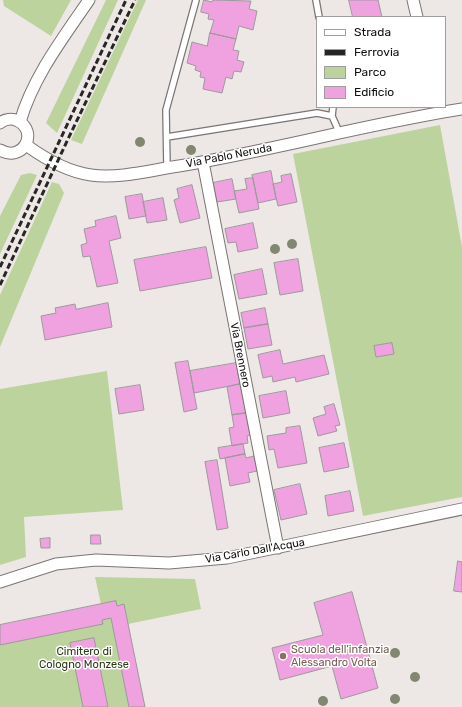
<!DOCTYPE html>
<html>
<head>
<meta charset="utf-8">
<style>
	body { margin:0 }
	#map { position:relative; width:462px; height:707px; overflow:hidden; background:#ede8e6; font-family:Rubik,sans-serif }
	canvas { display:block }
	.legend { position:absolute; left:316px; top:16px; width:130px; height:92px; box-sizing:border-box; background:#fff; border:1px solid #a09f9f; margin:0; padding:5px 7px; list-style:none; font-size:12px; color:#121010 }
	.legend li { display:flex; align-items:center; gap:8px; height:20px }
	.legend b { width:20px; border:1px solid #a09f9f }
</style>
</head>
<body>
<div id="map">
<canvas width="462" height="707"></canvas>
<ul class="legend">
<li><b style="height:5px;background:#fff"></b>Strada</li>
<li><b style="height:5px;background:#282625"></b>Ferrovia</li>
<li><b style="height:11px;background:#bcd39d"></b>Parco</li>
<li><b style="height:11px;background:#f0a1e0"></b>Edificio</li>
</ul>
</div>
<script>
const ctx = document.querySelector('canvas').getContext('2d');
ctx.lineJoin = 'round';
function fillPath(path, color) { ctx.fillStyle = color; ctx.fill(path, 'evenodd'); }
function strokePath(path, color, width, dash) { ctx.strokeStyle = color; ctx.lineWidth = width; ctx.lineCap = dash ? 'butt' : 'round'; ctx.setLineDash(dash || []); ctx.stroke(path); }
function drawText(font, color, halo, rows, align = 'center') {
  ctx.font = font + ' Rubik,sans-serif'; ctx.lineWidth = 3; ctx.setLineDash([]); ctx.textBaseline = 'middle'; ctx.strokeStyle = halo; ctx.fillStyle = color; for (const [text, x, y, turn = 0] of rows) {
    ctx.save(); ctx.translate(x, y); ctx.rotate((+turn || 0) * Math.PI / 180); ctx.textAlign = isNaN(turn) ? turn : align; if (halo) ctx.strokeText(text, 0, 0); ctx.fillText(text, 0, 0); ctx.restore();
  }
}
const green = new Path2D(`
	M3,0H71L51,36L4,6Z
	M106,0H118L57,133L46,123Z
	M138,0H146L82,144L71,140Z
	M440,125L462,247V497L363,516L293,154Z
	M30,173L37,175L0,254V216L21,175Z
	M52,182L59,184L64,193L0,347V295Z
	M107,371L123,510L24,517L26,557L0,565V389Z
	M95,577L195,579L201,609L128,624L145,707H0V625L101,604Z`);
const building = new Path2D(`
	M204,0L212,2L213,0L251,1L249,9L257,11L253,30L239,26L236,39L210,33L214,20L208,19L209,14L201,12Z
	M349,0H378L382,17H353Z
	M210,33L236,39L233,50L239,51L237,60L244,62L241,72L234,71L232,79L226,77L222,93L203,89L205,78L200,77L201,72L195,70L196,66L187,63L192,42L207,46Z
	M271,171L276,199L258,203L252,175Z
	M291,174L297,202L278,206L273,184L282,182L281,176Z
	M253,178L259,209L239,213L234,191L247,189L245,179Z
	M232,179L236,199L217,202L213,183Z
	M192,185L200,218L180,223L174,200L179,198L177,189Z
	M142,194L146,216L129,219L125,197Z
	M163,198L167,220L147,223L143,202Z
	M116,216L121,238L109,241L118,283L97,287L90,256L83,257L81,245L87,243L84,229L96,226L95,221Z
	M253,223L258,248L238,252L236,242L228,243L225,229Z
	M206,247L212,278L140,291L134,260Z
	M298,259L303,291L280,295L274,263Z
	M262,269L267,294L239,299L234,275Z
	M108,303L112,327L45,340L41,316L56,313L55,308L75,304L76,309Z
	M265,308L268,324L244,328L241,313Z
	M268,324L272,345L248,349L244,328Z
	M392,343L394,354L376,357L374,346Z
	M280,350L283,364L324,355L329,374L296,382L295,377L273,382L272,376L263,378L258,355Z
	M188,361L197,409L184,412L175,363Z
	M236,363L240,384L194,393L190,371Z
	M240,384L246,413L232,415L227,387Z
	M140,385L144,410L119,414L115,389Z
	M286,391L290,413L263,418L259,396Z
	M334,404L340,425L335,426L337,431L318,436L313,418L326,414L324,407Z
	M246,413L250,435L247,436L248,443L232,446L229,428L234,427L232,415Z
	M300,426L307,463L278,468L274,449L269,450L267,436L286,433V428Z
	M344,443L349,467L324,472L319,448Z
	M243,444L245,454L220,459L218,448Z
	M245,454L246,458L254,456L257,471L248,473L250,482L230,486L225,458Z
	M217,460L228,528L217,530L205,462Z
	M300,484L307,514L281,520L274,490Z
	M350,491L354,511L328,516L325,496Z
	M91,535H100L101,544H91Z
	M50,538V548H41L40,539Z
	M458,561L462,562V592L454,591Z
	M352,592L378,688L341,699L332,666L280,680L272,648L323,635L314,603Z
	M116,601L117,606L124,604L145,707H129L111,618L102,620L103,624L0,645V625Z
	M94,638L108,707H83L70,643Z`);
const service = new Path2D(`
	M316,0L319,17
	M332,116L333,107
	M167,137L317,113L332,116L340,134
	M167,168L166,110L196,0`);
const minor = new Path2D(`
	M413,0L417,17
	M20,122C33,77 63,38 89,0
	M0,123C5,119 12,118 18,121C39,132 23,163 0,150
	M26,145C44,158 69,172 91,175C118,179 152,170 179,166C274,150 367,124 462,109
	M203,162L278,548
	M0,582L56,564L96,560L169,563L227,558L462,509`);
const rail = new Path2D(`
	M0,267L126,0
	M0,285L68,139L135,0`);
const trees = [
	[140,142],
	[191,150],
	[292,244],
	[275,249],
	[395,653],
	[415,677],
	[395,699],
	[323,701]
];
const markers = [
	[283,656,4,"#8d6e63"]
];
const streetNames = [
	["Via Pablo Neruda",229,156,-11],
	["Via Brennero",240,355,79],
	["Via Carlo Dall'Acqua",255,551,-10]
];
const educationNames = [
	["Scuola dell’infanzia",291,650],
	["Alessandro Volta",291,663]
];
const parkNames = [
	["Cimitero di",84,652],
	["Cologno Monzese",84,665]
];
fillPath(green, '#bcd39d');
fillPath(building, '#f0a1e0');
strokePath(building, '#9d999c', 1);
strokePath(service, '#797574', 8);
strokePath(minor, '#797574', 13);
strokePath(service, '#fff', 5.5);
strokePath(minor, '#fff', 11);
strokePath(rail, '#282625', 3, [6, 3]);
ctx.fillStyle = '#828772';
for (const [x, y] of trees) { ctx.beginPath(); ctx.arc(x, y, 5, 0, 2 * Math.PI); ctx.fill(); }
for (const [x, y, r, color] of markers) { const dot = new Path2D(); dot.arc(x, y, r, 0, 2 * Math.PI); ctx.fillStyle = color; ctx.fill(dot); strokePath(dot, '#fff', 1.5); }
drawText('11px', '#121010', '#fff', streetNames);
drawText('11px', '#785e54', '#fff', educationNames, 'left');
drawText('11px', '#2b3813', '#fff', parkNames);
</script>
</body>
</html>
